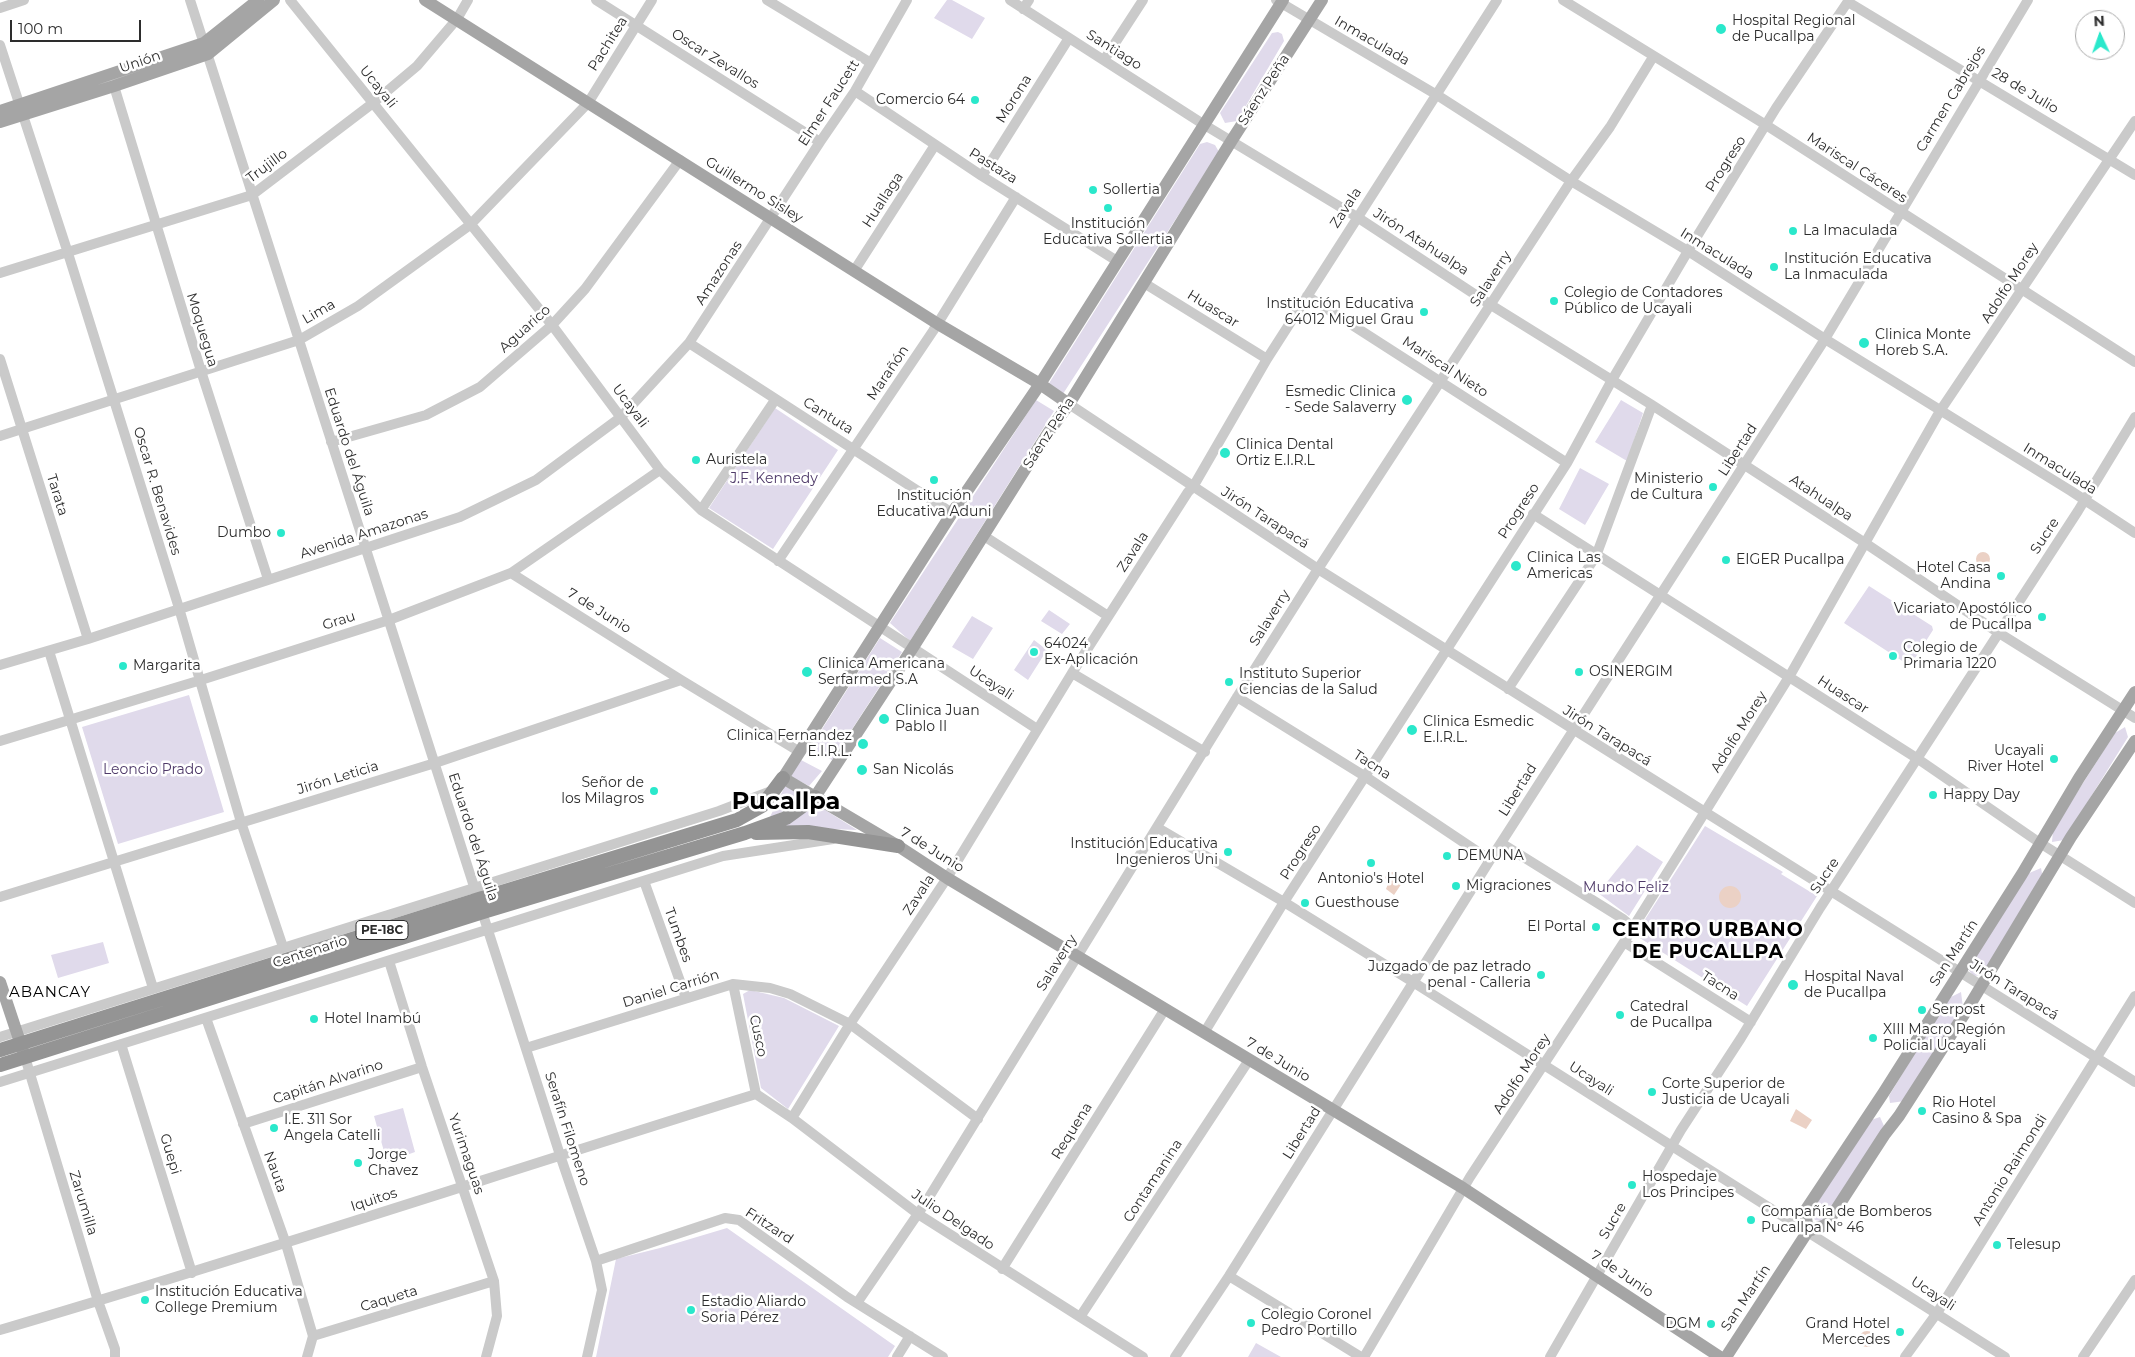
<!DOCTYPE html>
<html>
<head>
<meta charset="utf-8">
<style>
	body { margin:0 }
	#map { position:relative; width:2135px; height:1357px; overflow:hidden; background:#fff; font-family:Montserrat,sans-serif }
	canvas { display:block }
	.north { position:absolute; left:2075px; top:10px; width:50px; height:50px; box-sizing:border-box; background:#fff; border:1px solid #ababab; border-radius:50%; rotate:357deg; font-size:14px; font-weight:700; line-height:20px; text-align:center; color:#2d2d2d }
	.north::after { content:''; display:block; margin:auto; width:18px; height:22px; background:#2ae8cb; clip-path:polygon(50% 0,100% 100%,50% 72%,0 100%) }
	.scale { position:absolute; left:10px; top:20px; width:131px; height:22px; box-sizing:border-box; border:2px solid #2d2d2d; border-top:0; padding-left:6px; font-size:15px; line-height:18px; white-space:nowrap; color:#2d2d2d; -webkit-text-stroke:4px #fff; paint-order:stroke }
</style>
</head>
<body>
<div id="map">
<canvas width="2135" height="1357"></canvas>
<div class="north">N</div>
<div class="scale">100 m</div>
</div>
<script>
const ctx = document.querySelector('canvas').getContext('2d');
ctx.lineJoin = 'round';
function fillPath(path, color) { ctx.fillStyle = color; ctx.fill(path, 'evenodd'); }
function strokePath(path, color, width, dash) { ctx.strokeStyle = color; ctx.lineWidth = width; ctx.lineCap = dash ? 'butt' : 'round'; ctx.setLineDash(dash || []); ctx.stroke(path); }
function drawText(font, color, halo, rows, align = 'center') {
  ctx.font = font + ' Montserrat,sans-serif'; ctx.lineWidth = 5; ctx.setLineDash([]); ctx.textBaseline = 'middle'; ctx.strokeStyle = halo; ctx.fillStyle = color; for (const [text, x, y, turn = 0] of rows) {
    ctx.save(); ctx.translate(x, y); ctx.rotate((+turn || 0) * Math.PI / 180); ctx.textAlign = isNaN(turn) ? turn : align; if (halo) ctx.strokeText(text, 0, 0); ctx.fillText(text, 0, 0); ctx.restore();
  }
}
const green = new Path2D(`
	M947,0H952L985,18L972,39L934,18Z
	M1278,32L1282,34L1284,41L1237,121L1225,123L1220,113L1272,33Z
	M1207,142L1215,145L1219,152L1061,397L1046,388L1200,144Z
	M1036,400L1054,411L910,641L890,623Z
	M1621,400L1643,413L1627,461L1595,442Z
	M775,408L838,450L773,549L709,508Z
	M1580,468L1609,484L1585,525L1559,509Z
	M1869,586L1932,626L1933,630L1910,666L1844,623Z
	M1049,610L1070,624L1062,634L1041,621Z
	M972,616L993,628L973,659L952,647Z
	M880,638L902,652L832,760L810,748Z
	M1034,640L1047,650L1028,680L1014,670Z
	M189,695L224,812L118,844L82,727Z
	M2125,727L2128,737L2064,840L2052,842L2053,830L2115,733Z
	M801,760L822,771L809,786L790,776Z
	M785,786L807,798L769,819Z
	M814,803L857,830L784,827Z
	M1705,826L1783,872L1781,874L1817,896L1747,1006L1635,935Z
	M1637,845L1663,862L1629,916L1598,893Z
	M2041,868L2043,879L1983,975L1973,976L1968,969L2027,874Z
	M103,942L109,963L58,978L51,955Z
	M750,990L784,998L839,1026L788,1109L761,1088L743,994Z
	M1961,992L1963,1008L1905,1101L1890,1103L1889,1096L1947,999Z
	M403,1108L415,1152L387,1162L374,1116Z
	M1880,1117L1884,1126L1826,1222L1815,1220L1810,1212L1868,1121Z
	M727,1228L895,1346L888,1357H596L616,1259L660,1248Z
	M1256,1343L1281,1357H1248Z`);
const water = new Path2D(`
	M1976 559a7 7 0 1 1 14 0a7 7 0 1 1-14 0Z
	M1390,872H1393L1395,879L1402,883L1394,895L1386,889L1388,884L1385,877Z
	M1719 897a11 11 0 1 1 22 0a11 11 0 1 1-22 0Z
	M1796,1109L1812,1120L1806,1129L1790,1121Z
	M1859 1339a8 8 0 1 1 16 0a8 8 0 1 1-16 0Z`);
const minor = new Path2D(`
	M190,0L560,1155L596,1261L602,1290L587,1357
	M290,0L552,325L660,470L701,510L1037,729
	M596,0L820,142
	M767,0L871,63
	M1010,0L1203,124L1357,217L1491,305L1652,405L1865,543L1999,633L2135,718
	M1276,0L1437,95L1571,181L1688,251L1825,339L2071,491L2135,533
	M1563,0L1766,125L2135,362
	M1848,2L2135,175
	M0,8L24,0
	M1023,9L1029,0
	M0,45L67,250L179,608L241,822L283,947
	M1104,60L1143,0
	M114,86L201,371L268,579
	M855,91L982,176L1117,261
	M982,176L1069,38
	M854,271L935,145
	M0,273L252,195L373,103L417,66L457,19L468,0
	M1144,283L1267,359
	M1307,296L1567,463
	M689,343L952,513
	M0,359L88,639
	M1069,404L1318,569L2135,1082
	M0,436L299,340L358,306L470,225L588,103L652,0
	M331,442L426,415L480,387L552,325L585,289L680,160
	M701,510L775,400
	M1533,514L1918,759L2040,843L2135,903
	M984,536L1108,616
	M778,561L933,331L1016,197
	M511,573L681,680L800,752
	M49,651L153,988
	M0,665L88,639L460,517L536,480L621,417L689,343L820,142L855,91L907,0
	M1072,673L1205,752
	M1508,689L1596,556L1652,405
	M1237,697L1366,777L1490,860
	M0,741L201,680L389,620L511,573L660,470
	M1158,828L1284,902L1413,982L2005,1357
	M1501,843L1623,919L1632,927
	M644,881L686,998
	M0,897L435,763L681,680
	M1624,942L1751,1022
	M389,961L422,1067L494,1281L497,1316L486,1357
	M733,984L756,1094
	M206,1018L286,1244L313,1336
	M1204,1033L1284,902L1567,463L1612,380L1688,251L1776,108L1849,0
	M0,1037L719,811L774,790
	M121,1044L192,1273
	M526,1048L733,984L770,988L790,994L850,1024L978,1119
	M25,1057L98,1301L115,1349V1357
	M0,1082L723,856L833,839
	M756,1094L792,1118L918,1214L1143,1357
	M792,1118L850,1024L947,878L1072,673L1188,492L1193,487L1267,359L1497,0
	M243,1124L422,1067
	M596,1261L725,1218L739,1220L847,1297L943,1357
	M1002,1269L1165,1009
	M1229,1276L1361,1357
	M857,1303L926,1202L1237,697L1318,569L1571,181L1610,127L1653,57
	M1080,1317L1249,1060
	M0,1330C253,1256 504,1172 756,1094
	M307,1357L313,1336L494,1281
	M897,1357L910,1336
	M1175,1357L1229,1276L1490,860L1825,339L2028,0
	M1364,1357L1470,1177L1624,942L1789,677L1940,411L2135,121
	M1550,1357L1681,1130L1741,1038L1820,908L2078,511L2135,417
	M1905,1357L1937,1313L2135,996
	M2083,1357L2135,1280`);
const major = new Path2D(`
	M425,0L938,324L1040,384L1069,404
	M1283,0L1040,384L952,513L783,778L898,846L947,878L1463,1188L1720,1357
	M0,111L204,43L258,0
	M0,122L114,86L208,54L274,0
	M815,797L912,649L1048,433L1069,404L1232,140L1322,0
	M0,982L25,1057
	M1808,1231L1805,1211L1807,1208L1884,1092L2022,874L2079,778L2135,692
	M1726,1357L1808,1231L1826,1225L1885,1134L1899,1116L1965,1013L2071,837L2135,741`);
const highway = new Path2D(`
	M756,833L808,832L898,846
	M0,1050L479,899L737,820L762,806L783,778
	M0,1065L483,912L745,833L786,818L815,797`);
const markers = [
	[1721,29,6,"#2ae8cb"],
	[975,100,5,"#2ae8cb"],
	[1093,190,5,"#2ae8cb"],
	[1108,208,5,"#2ae8cb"],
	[1793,231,5,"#2ae8cb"],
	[1774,267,5,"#2ae8cb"],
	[1554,301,5,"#2ae8cb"],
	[1424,312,5,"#2ae8cb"],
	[1864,343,6,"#2ae8cb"],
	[1407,400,6,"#2ae8cb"],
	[1225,453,6,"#2ae8cb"],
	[696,460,5,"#2ae8cb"],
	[934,480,5,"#2ae8cb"],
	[1713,487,5,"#2ae8cb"],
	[281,533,5,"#2ae8cb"],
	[1726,560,5,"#2ae8cb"],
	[1516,566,6,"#2ae8cb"],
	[2001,576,5,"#2ae8cb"],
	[2042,617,5,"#2ae8cb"],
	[1034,652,5,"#2ae8cb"],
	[1893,656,5,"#2ae8cb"],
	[123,666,5,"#2ae8cb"],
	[807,672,6,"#2ae8cb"],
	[1579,672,5,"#2ae8cb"],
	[1229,682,5,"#2ae8cb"],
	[884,719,6,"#2ae8cb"],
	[1412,730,6,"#2ae8cb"],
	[863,744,6,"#2ae8cb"],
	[2054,759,5,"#2ae8cb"],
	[862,770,6,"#2ae8cb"],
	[654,791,5,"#2ae8cb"],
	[1933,795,5,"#2ae8cb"],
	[1228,852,5,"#2ae8cb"],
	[1447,856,5,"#2ae8cb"],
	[1371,863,5,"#2ae8cb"],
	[1456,886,5,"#2ae8cb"],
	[1305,903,5,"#2ae8cb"],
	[1596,927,5,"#2ae8cb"],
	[1541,975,5,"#2ae8cb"],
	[1793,985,6,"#2ae8cb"],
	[1922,1010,5,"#2ae8cb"],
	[1620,1015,5,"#2ae8cb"],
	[314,1019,5,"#2ae8cb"],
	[1873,1038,5,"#2ae8cb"],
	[1652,1092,5,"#2ae8cb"],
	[1922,1111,5,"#2ae8cb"],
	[274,1128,5,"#2ae8cb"],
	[358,1163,5,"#2ae8cb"],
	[1632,1185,5,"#2ae8cb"],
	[1751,1220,5,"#2ae8cb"],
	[1997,1245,5,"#2ae8cb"],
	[145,1300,5,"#2ae8cb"],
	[691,1310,5,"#2ae8cb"],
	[1251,1323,5,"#2ae8cb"],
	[1711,1324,5,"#2ae8cb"],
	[1900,1332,5,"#2ae8cb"]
];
const shields = [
	[382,930,52]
];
const shieldNames = [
	["PE-18C",382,930]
];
const poiNames = [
	["Hospital Regional",1732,21],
	["de Pucallpa",1732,37],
	["Comercio 64",965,100,"right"],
	["Sollertia",1103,190],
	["Institución",1108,224,"center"],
	["Educativa Sollertia",1108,240,"center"],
	["La Imaculada",1803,231],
	["Institución Educativa",1784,259],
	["La Inmaculada",1784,275],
	["Colegio de Contadores",1564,293],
	["Público de Ucayali",1564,309],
	["Institución Educativa",1414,304,"right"],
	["64012 Miguel Grau",1414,320,"right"],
	["Clinica Monte",1875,335],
	["Horeb S.A.",1875,351],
	["Esmedic Clinica",1396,392,"right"],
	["- Sede Salaverry",1396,408,"right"],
	["Clinica Dental",1236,445],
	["Ortiz E.I.R.L",1236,461],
	["Auristela",706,460],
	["Ministerio",1703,479,"right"],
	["de Cultura",1703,495,"right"],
	["Institución",934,496,"center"],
	["Educativa Aduni",934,512,"center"],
	["Dumbo",271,533,"right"],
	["Clinica Las",1527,558],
	["Americas",1527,574],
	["EIGER Pucallpa",1736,560],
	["Hotel Casa",1991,568,"right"],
	["Andina",1991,584,"right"],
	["Vicariato Apostólico",2032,609,"right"],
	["de Pucallpa",2032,625,"right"],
	["64024",1044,644],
	["Ex-Aplicación",1044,660],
	["Colegio de",1903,648],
	["Primaria 1220",1903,664],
	["Clinica Americana",818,664],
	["Serfarmed S.A",818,680],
	["Margarita",133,666],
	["OSINERGIM",1589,672],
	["Instituto Superior",1239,674],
	["Ciencias de la Salud",1239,690],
	["Clinica Juan",895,711],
	["Pablo II",895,727],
	["Clinica Esmedic",1423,722],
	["E.I.R.L.",1423,738],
	["Clinica Fernandez",852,736,"right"],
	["E.I.R.L.",852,752,"right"],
	["Ucayali",2044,751,"right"],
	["River Hotel",2044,767,"right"],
	["San Nicolás",873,770],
	["Señor de",644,783,"right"],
	["los Milagros",644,799,"right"],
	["Happy Day",1943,795],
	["Institución Educativa",1218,844,"right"],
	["Ingenieros Uni",1218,860,"right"],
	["DEMUNA",1457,856],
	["Antonio's Hotel",1371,879,"center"],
	["Migraciones",1466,886],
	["Guesthouse",1315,903],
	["El Portal",1586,927,"right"],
	["Juzgado de paz letrado",1531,967,"right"],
	["penal - Calleria",1531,983,"right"],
	["Hospital Naval",1804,977],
	["de Pucallpa",1804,993],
	["Catedral",1630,1007],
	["de Pucallpa",1630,1023],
	["Serpost",1932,1010],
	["Hotel Inambú",324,1019],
	["XIII Macro Región",1883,1030],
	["Policial Ucayali",1883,1046],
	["Corte Superior de",1662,1084],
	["Justicia de Ucayali",1662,1100],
	["Rio Hotel",1932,1103],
	["Casino & Spa",1932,1119],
	["I.E. 311 Sor",284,1120],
	["Angela Catelli",284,1136],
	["Jorge",368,1155],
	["Chavez",368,1171],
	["Hospedaje",1642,1177],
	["Los Principes",1642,1193],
	["Compañía de Bomberos",1761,1212],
	["Pucallpa Nº 46",1761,1228],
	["Telesup",2007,1245],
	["Institución Educativa",155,1292],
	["College Premium",155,1308],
	["Estadio Aliardo",701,1302],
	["Soria Pérez",701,1318],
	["Colegio Coronel",1261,1315],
	["Pedro Portillo",1261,1331],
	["DGM",1701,1324,"right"],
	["Grand Hotel",1890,1324,"right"],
	["Mercedes",1890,1340,"right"]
];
const streetNames = [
	["Inmaculada",1372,41,30],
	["Pachitea",608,44,-58],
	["Santiago",1114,50,32],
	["Oscar Zevallos",715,59,32],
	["Unión",140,62,-19],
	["Ucayali",378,87,51],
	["Sáenz Peña",1264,90,-57],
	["28 de Julio",2025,91,31],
	["Morona",1014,99,-58],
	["Carmen Cabrejos",1951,99,-59],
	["Elmer Faucett",829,103,-57],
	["Progreso",1726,164,-58],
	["Trujillo",267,166,-37],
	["Pastaza",993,166,32],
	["Mariscal Cáceres",1857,168,33],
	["Guillermo Sisley",754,190,32],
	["Huallaga",883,200,-57],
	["Zavala",1346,208,-57],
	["Jirón Atahualpa",1421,242,33],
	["Inmaculada",1717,254,32],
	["Amazonas",719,273,-57],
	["Salaverry",1491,279,-57],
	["Adolfo Morey",2010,283,-57],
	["Huascar",1213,309,32],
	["Lima",319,312,-30],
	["Aguarico",525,329,-42],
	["Moquegua",202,330,73],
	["Mariscal Nieto",1445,367,33],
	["Marañón",888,373,-56],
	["Ucayali",630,406,53],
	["Cantuta",828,416,32],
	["Sáenz Peña",1049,433,-57],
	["Libertad",1738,450,-57],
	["Eduardo del Águila",349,452,72],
	["Inmaculada",2060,469,32],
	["Oscar R. Benavides",157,491,73],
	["Tarata",57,495,73],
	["Atahualpa",1821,498,33],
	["Progreso",1519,511,-57],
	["Jirón Tarapacá",1265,518,33],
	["Avenida Amazonas",364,534,-18],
	["Sucre",2045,536,-57],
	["Zavala",1133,552,-57],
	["7 de Junio",599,611,32],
	["Salaverry",1270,618,-58],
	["Grau",339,621,-18],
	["Ucayali",991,683,33],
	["Huascar",1843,695,33],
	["Adolfo Morey",1739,732,-58],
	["Jirón Tarapacá",1607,736,32],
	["Tacna",1372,765,33],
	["Jirón Leticia",338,778,-17],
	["Libertad",1518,790,-58],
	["Eduardo del Águila",473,837,72],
	["7 de Junio",932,850,32],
	["Progreso",1301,852,-57],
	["Sucre",1825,876,-56],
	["Zavala",919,895,-57],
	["Tumbes",678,935,70],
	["Centenario",310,952,-18],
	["San Martín",1954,953,-57],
	["Salaverry",1057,963,-58],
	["Tacna",1720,986,33],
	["Daniel Carrión",671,989,-17],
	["Jirón Tarapacá",2014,990,32],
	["Cusco",758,1036,78],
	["7 de Junio",1278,1060,31],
	["Adolfo Morey",1522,1074,-57],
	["Ucayali",1591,1079,33],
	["Capitán Alvarino",328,1082,-18],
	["Serafín Filomeno",567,1129,72],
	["Requena",1072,1131,-58],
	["Libertad",1302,1133,-58],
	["Guepi",170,1154,73],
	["Yurimaguas",466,1154,71],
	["Antonio Raimondi",2010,1170,-58],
	["Nauta",275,1172,70],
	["Contamanina",1153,1181,-57],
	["Iquitos",374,1200,-18],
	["Zarumilla",83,1203,73],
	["Julio Delgado",953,1220,34],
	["Sucre",1613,1221,-60],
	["Fritzard",769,1226,33],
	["7 de Junio",1622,1274,34],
	["Ucayali",1933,1294,33],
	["San Martín",1746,1298,-56],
	["Caqueta",389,1299,-17]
];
const parkNames = [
	["J.F. Kennedy",774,479],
	["Leoncio Prado",153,770],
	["Mundo Feliz",1626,888]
];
const neighbourhoodNames = [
	["ABANCAY",50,993]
];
const districtNames = [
	["CENTRO URBANO",1708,930],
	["DE PUCALLPA",1708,952]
];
const townNames = [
	["Pucallpa",786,802]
];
fillPath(green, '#e0daeb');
fillPath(water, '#ebd1c5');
strokePath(minor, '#cacaca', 10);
strokePath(major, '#a5a5a5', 12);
strokePath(highway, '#949494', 14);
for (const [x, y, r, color] of markers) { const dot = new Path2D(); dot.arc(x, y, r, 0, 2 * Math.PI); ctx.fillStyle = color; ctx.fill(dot); strokePath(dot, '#fff', 2); }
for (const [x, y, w] of shields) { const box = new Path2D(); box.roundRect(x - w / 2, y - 9.5, w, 19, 4); ctx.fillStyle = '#fff'; ctx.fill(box); strokePath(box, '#2d2d2d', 1); }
drawText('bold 12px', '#2d2d2d', null, shieldNames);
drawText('14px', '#2d2d2d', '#fff', poiNames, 'left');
drawText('14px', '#2d2d2d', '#fff', streetNames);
drawText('14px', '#4f3a69', '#fff', parkNames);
ctx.letterSpacing = '1px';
drawText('15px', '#000', '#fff', neighbourhoodNames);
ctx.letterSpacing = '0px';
ctx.letterSpacing = '1px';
drawText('bold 19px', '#000', '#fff', districtNames);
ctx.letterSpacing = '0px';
drawText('bold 24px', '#000', '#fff', townNames);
</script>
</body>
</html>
